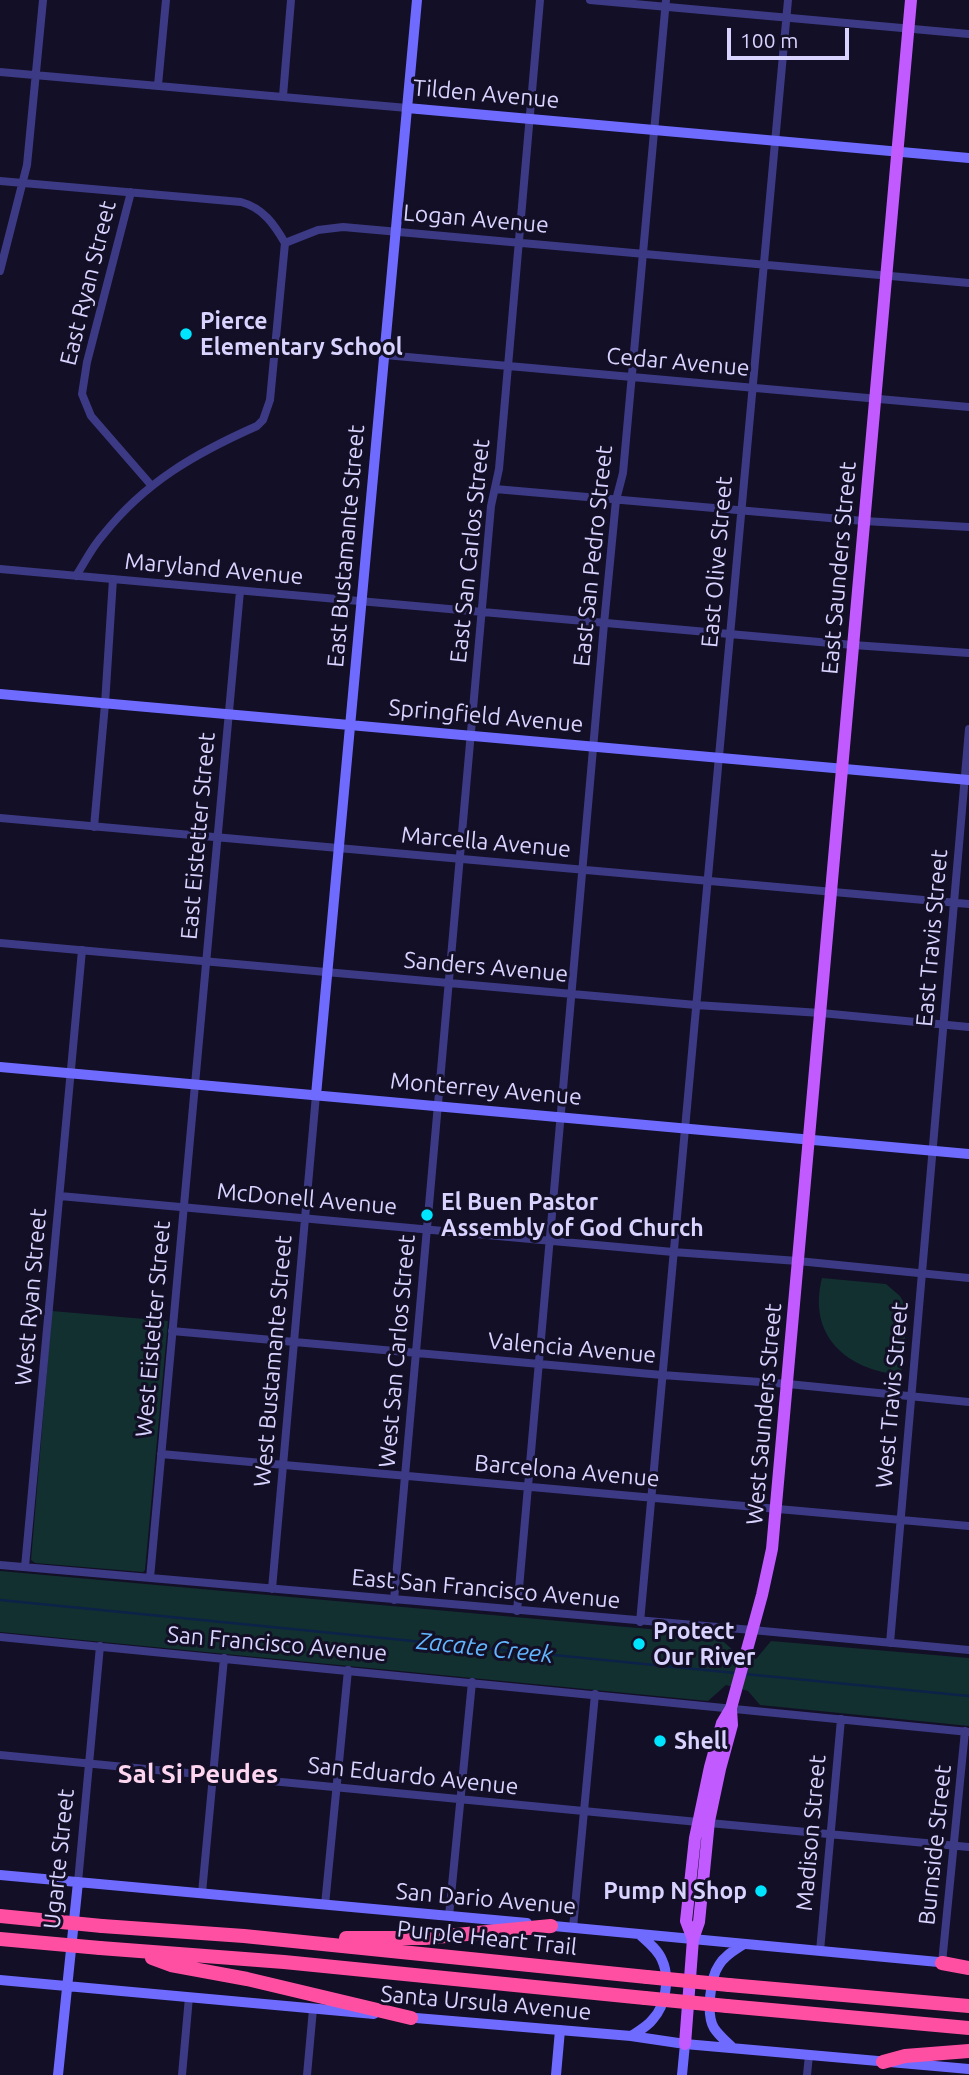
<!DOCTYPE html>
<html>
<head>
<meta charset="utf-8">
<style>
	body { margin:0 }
	#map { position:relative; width:969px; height:2075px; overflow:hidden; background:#130f26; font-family:Ubuntu,sans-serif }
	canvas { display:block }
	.scale { position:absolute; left:727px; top:28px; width:122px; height:32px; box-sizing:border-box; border:4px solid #d9d4ff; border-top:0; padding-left:9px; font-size:21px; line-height:24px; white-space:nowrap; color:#d9d4ff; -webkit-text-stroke:5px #130f26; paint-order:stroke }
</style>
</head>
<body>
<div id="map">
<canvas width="969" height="2075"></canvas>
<div class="scale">100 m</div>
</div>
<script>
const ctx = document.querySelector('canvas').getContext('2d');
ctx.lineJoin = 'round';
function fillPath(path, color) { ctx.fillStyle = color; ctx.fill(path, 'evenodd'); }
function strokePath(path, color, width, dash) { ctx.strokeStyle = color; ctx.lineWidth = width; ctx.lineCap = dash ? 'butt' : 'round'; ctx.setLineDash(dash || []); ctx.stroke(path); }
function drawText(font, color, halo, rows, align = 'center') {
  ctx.font = font + ' Ubuntu,sans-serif'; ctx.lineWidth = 6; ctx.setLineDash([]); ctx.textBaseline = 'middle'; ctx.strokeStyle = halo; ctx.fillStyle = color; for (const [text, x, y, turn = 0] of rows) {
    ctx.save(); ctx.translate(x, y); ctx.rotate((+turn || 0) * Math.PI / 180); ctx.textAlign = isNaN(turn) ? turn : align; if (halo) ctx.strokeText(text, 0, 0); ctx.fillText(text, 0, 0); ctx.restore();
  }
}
const green = new Path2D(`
	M822,1278L886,1284L900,1296L908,1310L901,1375C847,1370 807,1336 822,1278Z
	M52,1311L168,1321L145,1570L143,1572L35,1563L31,1560Z
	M0,1571L716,1635L735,1652L756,1659L771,1641L969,1658V1726L760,1705L748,1691L726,1685L708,1701L0,1632Z`);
const stream = new Path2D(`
	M0,1600L735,1673
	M745,1674L969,1696`);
const street = new Path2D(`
	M590,0L969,34
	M0,72L407,108
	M158,85L166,0
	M283,96L291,0
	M0,181L241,202C263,208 274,224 285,243L318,230L343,227L969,283
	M131,192L87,362L82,394L91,416L151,485
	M0,271L27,165L43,0
	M385,355L969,407
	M495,489L864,521L969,527
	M0,569L853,645L969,653
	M76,576C85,562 92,547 103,535C145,482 196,453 257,426L263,420L270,400L285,243
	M0,818L969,904
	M94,827L105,704L113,579
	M0,943L696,1005L821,1013L969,1027
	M60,1196L673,1252L798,1261L969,1278
	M172,1331L662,1375L788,1384L969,1402
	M161,1454L969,1526
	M0,1565L752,1630L969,1650
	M25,1567L82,950
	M150,1578L240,591
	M272,1589L316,1095
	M394,1600L491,506L499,469L540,0
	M517,1611L604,624L616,500L623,473L666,0
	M640,1622L788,0
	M0,1637L969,1732
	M890,1643L969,729
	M0,1755L698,1822
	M709,1823L969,1847
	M78,1882L100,1646
	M202,1893L224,1658
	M325,1905L348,1670
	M449,1916L472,1682
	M573,1928L595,1694
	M820,1951L841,1719
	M942,1963L965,1731
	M182,2075L189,1997
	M307,2075L313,2009
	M807,2075L809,2055`);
const secondary = new Path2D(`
	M407,108L969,158
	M0,694L969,780
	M0,1067L969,1154
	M316,1095L417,0
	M0,1875L527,1923
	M543,1925L949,1963
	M0,1980L374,2014
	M404,2017L631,2036L685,2044L969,2069
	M631,2036C639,2031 648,2026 653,2019C666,2005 670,1977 662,1960C658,1950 648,1942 640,1935
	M733,2048C727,2042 719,2036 714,2028C706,2015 710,1978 719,1965C725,1955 735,1950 744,1944
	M58,2075L78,1882
	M556,2075L560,2030
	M682,2075L685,2044`);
const primary = new Path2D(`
	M693,1939L686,1921L695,1838L710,1767L722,1723L731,1708L762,1595L772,1549L911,0
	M685,2044L693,1939L699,1922L709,1821L720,1769L732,1725L731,1709`);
const highway = new Path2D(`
	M102,1926L244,1936L647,1977
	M346,1938H425L551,1926
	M100,1948L284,1962L645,1998
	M152,1958L171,1965L247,1979L411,2018
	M942,1963L969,1968
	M729,1985L969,2006
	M727,2006L969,2028
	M883,2062L905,2056L969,2051`);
const highwayBridge = new Path2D(`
	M0,1916L102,1926
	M0,1939L100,1948
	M647,1977L729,1985
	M645,1998L727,2006`);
const markers = [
	[186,334,7,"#00e5ff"],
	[427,1215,7,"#00e5ff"],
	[639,1644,7,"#00e5ff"],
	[660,1741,7,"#00e5ff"],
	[761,1891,7,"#00e5ff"]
];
const streetNames = [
	["Tilden Avenue",486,94,5],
	["Logan Avenue",476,219,5],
	["East Ryan Street",88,283,-76],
	["Cedar Avenue",678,362,5],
	["East Bustamante Street",346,546,-85],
	["East San Carlos Street",470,551,-84],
	["East San Pedro Street",593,556,-84],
	["East Olive Street",717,562,-85],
	["East Saunders Street",839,568,-85],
	["Maryland Avenue",214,569,5],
	["Springfield Avenue",486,716,5],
	["East Eistetter Street",198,836,-85],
	["Marcella Avenue",486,842,5],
	["East Travis Street",932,938,-85],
	["Sanders Avenue",486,967,5],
	["Monterrey Avenue",486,1089,5],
	["McDonell Avenue",307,1199,5],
	["West Ryan Street",31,1297,-85],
	["West Eistetter Street",153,1329,-85],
	["Valencia Avenue",572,1348,5],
	["West San Carlos Street",397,1351,-85],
	["West Bustamante Street",273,1361,-85],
	["West Travis Street",892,1395,-85],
	["West Saunders Street",764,1414,-85],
	["Barcelona Avenue",567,1471,5],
	["East San Francisco Avenue",486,1589,5],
	["San Francisco Avenue",277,1644,5],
	["San Eduardo Avenue",413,1776,6],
	["Madison Street",811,1833,-85],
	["Burnside Street",935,1845,-84],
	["Ugarte Street",59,1859,-84],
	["San Dario Avenue",486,1899,5],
	["Purple Heart Trail",487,1938,6],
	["Santa Ursula Avenue",486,2003,5]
];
const poiNames = [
	["Pierce",200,321],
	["Elementary School",200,347],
	["El Buen Pastor",441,1202],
	["Assembly of God Church",441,1228],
	["Protect",653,1631],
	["Our River",653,1657],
	["Shell",674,1741],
	["Pump N Shop",747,1891,"right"]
];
const waterNames = [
	["Zacate Creek",485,1648,6]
];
const quarterNames = [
	["Sal Si Peudes",198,1774]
];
fillPath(green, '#12302f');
strokePath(stream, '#0c2248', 2.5);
strokePath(street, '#3d3a85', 8);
strokePath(secondary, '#6f6bff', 10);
strokePath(primary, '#c25bff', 12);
strokePath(highway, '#ff4fa3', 14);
strokePath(highwayBridge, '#ff4fa3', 14);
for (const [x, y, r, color] of markers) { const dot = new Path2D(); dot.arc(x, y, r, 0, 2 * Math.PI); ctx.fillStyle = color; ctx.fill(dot); strokePath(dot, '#130f26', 2.5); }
drawText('23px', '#d9d4ff', '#130f26', streetNames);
drawText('bold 23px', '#d9d4ff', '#130f26', poiNames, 'left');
drawText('italic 24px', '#62b6ff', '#130f26', waterNames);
drawText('bold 26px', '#ffd6f0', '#130f26', quarterNames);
</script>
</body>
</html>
